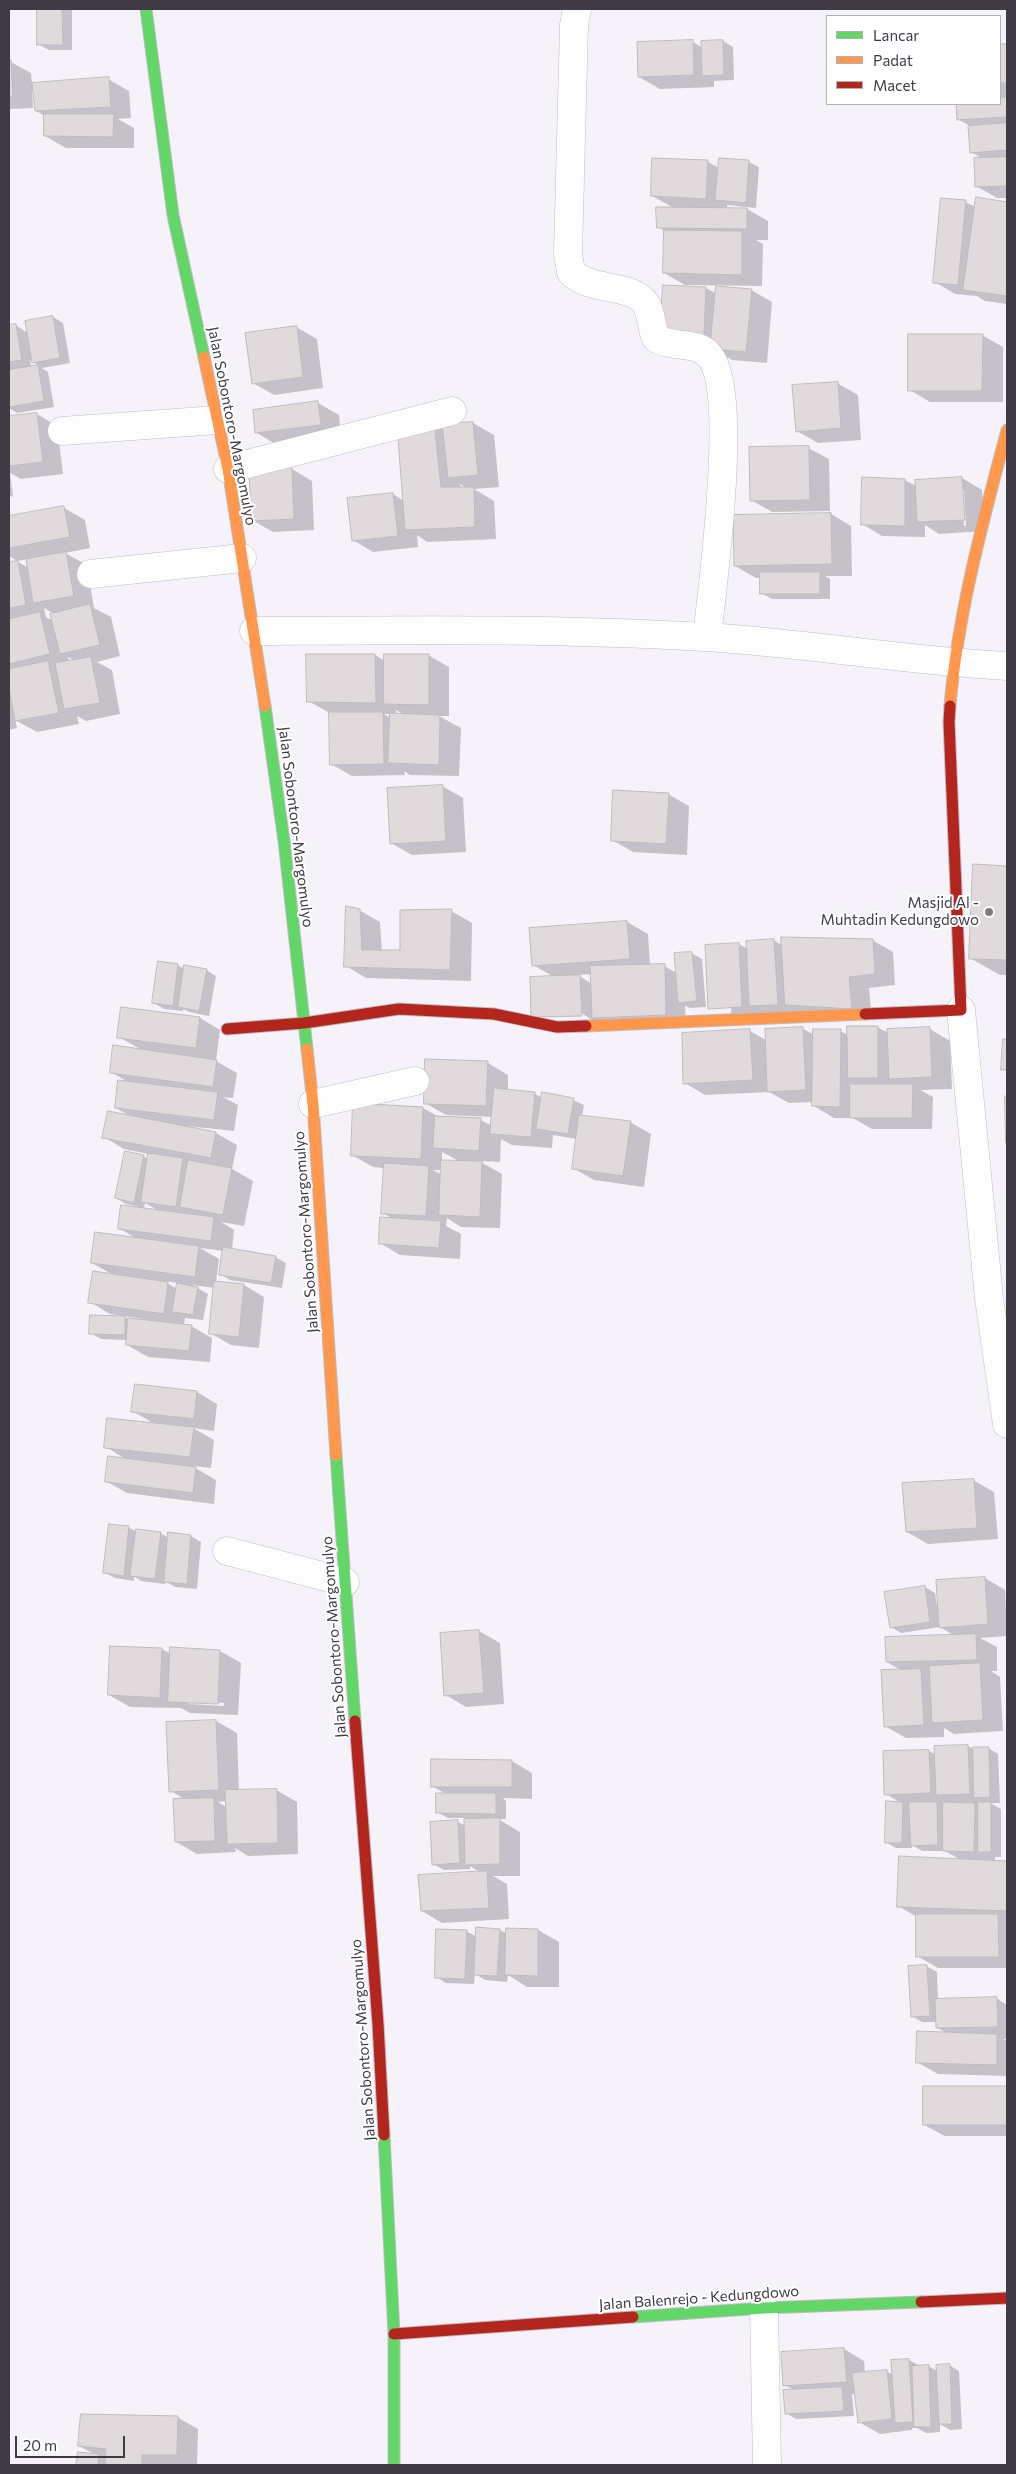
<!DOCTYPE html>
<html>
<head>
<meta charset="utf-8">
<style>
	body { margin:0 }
	#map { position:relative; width:1016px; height:2474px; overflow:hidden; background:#f6f2fa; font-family:Commissioner,sans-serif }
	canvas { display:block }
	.frame { position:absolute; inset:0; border:10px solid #3f3b44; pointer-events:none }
	.legend { position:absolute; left:826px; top:15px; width:175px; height:90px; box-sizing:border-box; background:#fff; border:1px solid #b2b1b4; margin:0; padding:6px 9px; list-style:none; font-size:15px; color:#3f3b44 }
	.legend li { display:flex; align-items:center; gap:10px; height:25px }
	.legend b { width:25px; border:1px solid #b2b1b4 }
	.scale { position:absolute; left:15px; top:2436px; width:110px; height:22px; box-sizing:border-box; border:2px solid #3f3b44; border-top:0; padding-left:6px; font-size:15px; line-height:18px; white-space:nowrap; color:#3f3b44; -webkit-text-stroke:4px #fff; paint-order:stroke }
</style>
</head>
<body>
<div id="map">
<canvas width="1016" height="2474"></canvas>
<div class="frame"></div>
<ul class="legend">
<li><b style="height:6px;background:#63d668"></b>Lancar</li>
<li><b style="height:6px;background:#ff974d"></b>Padat</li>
<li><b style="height:6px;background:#b3261e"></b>Macet</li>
</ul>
<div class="scale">20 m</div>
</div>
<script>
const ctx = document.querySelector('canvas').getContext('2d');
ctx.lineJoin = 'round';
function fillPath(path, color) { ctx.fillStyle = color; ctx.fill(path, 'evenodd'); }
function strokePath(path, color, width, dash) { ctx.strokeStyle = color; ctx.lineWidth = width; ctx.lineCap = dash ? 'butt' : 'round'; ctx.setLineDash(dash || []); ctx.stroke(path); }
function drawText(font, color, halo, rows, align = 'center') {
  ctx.font = font + ' Commissioner,sans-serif'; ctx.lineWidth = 4; ctx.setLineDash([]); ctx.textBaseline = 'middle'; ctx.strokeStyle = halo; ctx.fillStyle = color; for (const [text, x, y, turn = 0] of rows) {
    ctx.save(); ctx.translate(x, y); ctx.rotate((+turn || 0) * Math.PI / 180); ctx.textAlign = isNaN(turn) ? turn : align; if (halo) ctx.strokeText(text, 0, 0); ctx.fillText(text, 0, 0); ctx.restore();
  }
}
const shadow = new Path2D(`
	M38,9H72V50H49L38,44Z
	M723,41L733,47L734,80L714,81V87L660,89L639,77L693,42L703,48Z
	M1000,45H1007V198H997L976,186L983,159L971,152L970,126L958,119L957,104H1000Z
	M9,61L31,73L32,84L108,79L129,91L131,118L118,119L134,128V148H66L45,136V116L36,111L34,89H32L33,108L9,109Z
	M708,162L719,168L749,162L759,167L756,208L727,205V209H747L768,221V240H756L763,244L762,286L685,285L664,273L665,231L658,227L674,208L652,196Z
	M977,199L1007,203V304L985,301L977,296L955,294L935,282L965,202L976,207Z
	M706,288L717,294L751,290L772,302L767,363L732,360L712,348L682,345Z
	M53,317L63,323L70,363L42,368L48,372L54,407L17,413L9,408V326L15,325L28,333ZM30,360L39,366L31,367Z
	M296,327L317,339L323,388L274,395L253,383Z
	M982,335L1003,347V402H930L910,390Z
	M837,383L858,395L861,440L818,443L797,431Z
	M318,403L339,415L341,437L277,445L257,433Z
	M37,414L57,426L63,474L21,479L10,473L13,496L9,497V418Z
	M473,423L494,435L499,487L474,489L494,501L496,539L427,542L417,535L418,547L373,552L353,540L393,494L404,501L434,424L444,429ZM460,484L468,489L461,488Z
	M808,448L829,459L830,511L772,512L751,500Z
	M292,469L312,481L314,530L273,532L252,520Z
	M962,478L982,490L985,531L939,534L925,525V537L882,536L862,524L905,480L916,486ZM961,490H964L966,526H964Z
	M64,508L85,520L90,548L65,553L87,565L94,608L111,617L120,656L97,662L112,670L120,714L86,721L77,716L79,724L37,732L15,720L17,728L9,730V564L18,562L29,568L27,559L17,561L9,556V517ZM44,608L54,614L53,621L46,617ZM68,657L75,661L69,662Z
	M831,514L851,526L852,576H825L830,579V599H772L761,593V578H756L735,566Z
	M375,655L385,661L428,655L449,667V716H439L461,728L459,776L410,775L404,771L405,775L352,776L331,764L330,713L308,701ZM396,710L405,715H396ZM384,714H391V718Z
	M442,786L463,798L466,852L412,855L391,843Z
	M668,794L689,806L687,855L633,852L612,840Z
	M974,866L1007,867V975H1000L970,958Z
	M359,910L380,922L382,952H401L451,911L472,923L471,981L366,978L346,966Z
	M627,922L648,934L650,966H664L677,973L691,953L702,959L706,1007L690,1008L685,1006L686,1027H602L531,978L554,977L533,965ZM592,974V984L578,975Z
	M774,940L783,946L872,940L893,952L895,985L869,988L872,1020H730L739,944L748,949Z
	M177,965L185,969L206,970L216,976L209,1016L189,1012L183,1009V1011L164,1009L154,1003Z
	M200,1018L220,1030L216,1061L237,1073L233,1098L223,1097L238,1105L234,1131L187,1126V1128L216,1133L237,1145L232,1169L253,1181L244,1226L221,1222L234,1230L232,1250L275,1257L286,1263L282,1288L230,1280L220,1274L224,1251L200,1248L219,1259L216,1282L244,1285L264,1297L259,1348L231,1345L210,1333L215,1288L192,1285L208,1294L203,1320L185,1318L184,1325L191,1326L212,1338L210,1362L148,1357L127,1345L128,1340L101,1339L91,1333L124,1317L129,1320L142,1321L143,1319L110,1314L90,1302L115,1276L92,1263L137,1239L119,1228L159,1211L145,1203L144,1208L126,1204L116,1198L143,1156L148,1159L149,1154L124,1149L104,1137L132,1117L116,1108L130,1083L111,1072L142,1050L119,1037ZM164,1281L178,1283L177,1289Z
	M877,1027L888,1033L930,1029L950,1041L952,1089L920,1090L933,1097L932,1129H872L853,1118H834L814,1106V1102L789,1103L769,1092L705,1095L685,1083L750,1031L766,1040L802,1028L814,1035L840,1031L848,1035Z
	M488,1063L508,1075V1091L534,1093L542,1098L573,1100L584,1105L582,1116L630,1122L651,1134L644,1187L594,1180L573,1168L577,1139L553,1135L552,1148L512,1145L501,1139L500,1162L479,1161L502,1174L500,1228L461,1227L447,1218L446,1226L461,1234L460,1259L400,1255L380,1243L393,1219L383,1213L385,1168L373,1167L352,1155L423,1108L439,1117L481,1120L492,1126L493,1117L446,1115L425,1103ZM442,1152L459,1161H442ZM433,1170H442V1175Z
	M197,1392L217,1404L214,1431L193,1428L214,1440L211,1468L192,1466L216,1480L214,1504L127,1493L106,1481L127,1460L106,1447L155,1424L132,1411Z
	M973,1480L994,1492L998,1539L928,1544L907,1532Z
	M110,1526L129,1528L137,1532L160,1533L169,1538L170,1533L191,1536L201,1542L197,1589L175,1587L165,1581V1584L141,1581L134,1576V1581L115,1578L104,1572Z
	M985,1578L1005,1590L1007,1636L980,1638L997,1647V1671H991L1000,1677L1003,1731L954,1734L944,1728V1737L906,1738L885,1726L902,1671L887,1662L955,1636L940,1627L901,1633L891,1627L925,1587L935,1593L937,1606H939Z
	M479,1631L500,1643L504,1704L466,1707L446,1695L441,1634Z
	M162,1649L171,1654V1649L220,1651L241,1663L238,1715L190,1713L181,1708L130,1707L109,1695ZM189,1701L224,1703V1706L189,1704Z
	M216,1721L237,1733L239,1791L276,1790L297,1802L298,1854L248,1856L235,1848L236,1852L197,1854L176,1842L186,1800L171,1791L168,1723ZM226,1801V1807L218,1802Z
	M968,1746L975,1750L988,1748L998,1754L1000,1803H990L1001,1809V1857H995V1862H1007V1968H938L917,1956V1917L898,1906L961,1860L945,1851H922L912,1845V1848H896L886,1842L901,1803L886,1794L929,1751L936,1755Z
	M512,1761L532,1773V1799L503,1798L506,1801V1819H498L520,1832V1876H493L507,1884L509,1919L442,1923L422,1911L481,1873L470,1866V1869L444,1870L433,1864L458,1822L466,1826V1818H448L437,1812L446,1794L432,1786Z
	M500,1930L507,1934V1930H538L559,1942V1987H527L508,1975L507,1982L485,1980L475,1974L474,1984L446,1983L436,1977L466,1931L477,1937Z
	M926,1966L937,1972L938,2000L996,1998L1007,2005V2039H1003L1007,2041V2076L938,2074L917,2062L947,2033L937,2028V2022H922L912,2016Z
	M1006,2087L1007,2136H945L924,2125Z
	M844,2349L864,2361L865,2373L886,2371L893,2375L909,2360L920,2366H928L937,2371L949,2365L959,2371L962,2429L950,2430L940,2424V2432L926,2433L917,2428H912V2430L880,2434L859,2422L855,2394H852L854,2416L796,2419L786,2413L794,2390L785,2385Z
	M177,2417L198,2429L197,2465H77L79,2453L96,2455L79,2446Z`);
const building = new Path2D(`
	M37,9H62L63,45H37Z
	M693,40L694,75L638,77L637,42Z
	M723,40L724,75L702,76L701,41Z
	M1000,44H1007V83H1000Z
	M9,60H11L13,97H9Z
	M109,77L111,107L35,111L32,83Z
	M1007,97V117L957,120L956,104H1000V98Z
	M44,114H114L113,137L44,136Z
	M1007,123V150L970,153L968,126Z
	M1007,157V186L975,187L974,158Z
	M652,158L708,160L706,199L651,196Z
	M719,158L749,160L746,203L715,200Z
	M976,197L1007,202V296L963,290Z
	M941,198L966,200L958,285L933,283Z
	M656,207L747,208V229L657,228Z
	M664,230L742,231V275L663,273Z
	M663,285L706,287L704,337L660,334Z
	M716,286L752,289L746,352L710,349Z
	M53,316L60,358L32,363L25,321Z
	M16,324L22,360L9,362V325Z
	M297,326L303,377L252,384L245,333Z
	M908,334H983L982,391H908Z
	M38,365L44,401L9,407V370Z
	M838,382L841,428L796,432L792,385Z
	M318,401L321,425L255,433L253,410Z
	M37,413L43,462L9,466V416Z
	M434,422L441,487H474L475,527L405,530L397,425Z
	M473,422L478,475L448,478L442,424Z
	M809,446L810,500L750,501L749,447Z
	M292,468L294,519L251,521L249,470Z
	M862,477L905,479V526L861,525Z
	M962,477L965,520L917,522L915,480Z
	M393,493L398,536L352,541L347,498Z
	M64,506L70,537L9,548V516Z
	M831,513L832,564L734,566L733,515Z
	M66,552L74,596L33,603L26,559Z
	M18,561L26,605L9,608V562Z
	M760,572H820V594H760Z
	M90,604L100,645L60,654L50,614Z
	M40,612L50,654L9,664V619Z
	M306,654H375L376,703L307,702Z
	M384,654H429V705L384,704Z
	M91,657L100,703L64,709L55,663Z
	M48,661L59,713L15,721L9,689V669Z
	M329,712H383L384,764L330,765Z
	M390,713L440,715L439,765L388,763Z
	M443,785L446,841L390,844L387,788Z
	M613,790L669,793L666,844L611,841Z
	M973,864L1007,866V960L969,959Z
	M346,906L360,909L362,950H400V910L452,909L450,970L344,967Z
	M627,921L630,959L532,966L529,928Z
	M781,937L873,939L875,974L849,977L852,1009L785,1005Z
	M774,939L778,1005L749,1006L746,941Z
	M739,943L742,1007L708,1009L705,945Z
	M692,952L697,1001L678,1003L674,953Z
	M158,961L178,964L173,1006L152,1003Z
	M665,964L666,1015L592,1018L590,966Z
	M184,965L207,969L199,1011L178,1007Z
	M580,975L582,1016L531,1017L530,977Z
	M121,1007L200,1017L196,1048L117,1038Z
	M847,1026H878V1078H848Z
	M803,1027L806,1090L767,1092L765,1029Z
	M930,1027L932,1077L889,1079L887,1029Z
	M750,1029L753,1080L683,1084L682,1033Z
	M813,1029H841L840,1107L812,1106Z
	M1003,1039H1007V1070H1001Z
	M113,1045L217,1060L213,1087L110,1073Z
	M425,1059L488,1061L486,1106L424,1104Z
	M118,1080L218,1092L214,1120L115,1108Z
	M850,1084H913L912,1118H850Z
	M494,1088L535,1092L531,1137L490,1134Z
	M542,1092L574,1098L568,1134L536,1129Z
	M1005,1096H1007V1143H1006Z
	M353,1103L423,1107L421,1159L351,1156Z
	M108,1111L216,1132L211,1158L102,1138Z
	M579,1115L631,1121L623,1176L572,1169Z
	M435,1116L481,1118L479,1151L433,1148Z
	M125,1151L144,1155L134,1203L115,1198Z
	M148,1153L183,1158L176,1207L141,1202Z
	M188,1160L232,1168L223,1215L180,1207Z
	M441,1160L482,1161L480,1217L439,1215Z
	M384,1163L429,1166L426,1216L381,1214Z
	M121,1205L214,1217L211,1241L118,1229Z
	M380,1217L441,1221L439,1248L379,1244Z
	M95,1232L199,1246L195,1277L91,1263Z
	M223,1247L276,1256L271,1283L219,1275Z
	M93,1271L168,1282L164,1314L88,1303Z
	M214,1281L244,1284L239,1337L209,1334Z
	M177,1283L198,1287L193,1315L172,1312Z
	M90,1315L125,1316V1335L89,1334Z
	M128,1318L192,1325L189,1351L126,1345Z
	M135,1384L197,1391L194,1419L131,1412Z
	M107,1418L194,1427L190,1457L104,1448Z
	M108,1456L196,1467L193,1493L105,1482Z
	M974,1479L977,1528L906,1532L902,1483Z
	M109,1524L129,1526L124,1576L103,1573Z
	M136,1529L161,1532L155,1579L130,1576Z
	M168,1532L191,1535L187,1584L164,1582Z
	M985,1577L988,1624L939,1628L936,1580Z
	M925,1586L930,1622L890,1628L884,1592Z
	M479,1630L484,1693L444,1696L440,1633Z
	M976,1634L977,1660L886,1662L885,1637Z
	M110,1646L162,1648L160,1698L108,1695Z
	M170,1647L220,1650L218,1704L168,1702Z
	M980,1663L983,1720L932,1723L929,1666Z
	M921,1669L924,1725L884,1727L881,1670Z
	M216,1720L219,1790L169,1792L166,1722Z
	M968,1745L970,1794L936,1795L934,1746Z
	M973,1747H989L990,1797L974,1798Z
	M929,1750L931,1793L884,1795L883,1751Z
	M431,1759L512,1760V1787H431Z
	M277,1789L278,1843L227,1844L225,1790Z
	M436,1793H496V1814L436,1813Z
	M214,1798L215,1841L175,1842L173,1799Z
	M886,1801L903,1802L902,1843H885Z
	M909,1802H937L938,1845L911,1846Z
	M943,1802L975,1803L974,1852L943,1851Z
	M978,1802H991V1852H978Z
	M500,1818V1864L465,1865L464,1819Z
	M458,1820L460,1863L432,1865L430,1822Z
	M899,1856L1007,1861V1911L897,1907Z
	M487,1871L489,1908L421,1911L418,1875Z
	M916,1914H998L999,1957H916Z
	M476,1927L500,1929L497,1976L474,1975Z
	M506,1928L538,1929V1976L505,1975Z
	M436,1929L467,1930L465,1979L435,1978Z
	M927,1965L930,2016L911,2017L908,1966Z
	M997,1997L998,2027L936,2028L935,1999Z
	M917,2031L997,2034V2065L916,2063Z
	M923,2086H1007V2125H923Z
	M844,2348L847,2382L783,2386L781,2352Z
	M909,2359L913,2422L895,2423L891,2360Z
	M950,2364L952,2424H939L936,2365Z
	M929,2365L931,2427H914L912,2366Z
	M887,2370L892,2419L858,2423L852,2373Z
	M842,2387L844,2411L785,2414L783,2390Z
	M81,2414L178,2416L177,2455H142V2465H105L106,2449L78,2446Z
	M78,2452L99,2454L98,2465H76Z`);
const street = new Path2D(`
	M577,9L574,25L568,254L571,272C590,292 632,283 646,304C652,314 651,328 656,338C670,348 693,341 707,353C741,384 712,589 707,637
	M62,431L217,420
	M228,469L452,411
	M91,574L242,558
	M254,631C405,630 555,628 705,637C806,643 906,661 1007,666
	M961,1010L989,1298L1007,1424
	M313,1104L415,1081
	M227,1551L345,1582
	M764,2308L767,2465`);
const fast = new Path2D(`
	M146,9L173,215L204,357
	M265,706L284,841L307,1049
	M336,1455L355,1721
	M384,2135L394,2334V2465
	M633,2317L764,2308L921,2302`);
const slow = new Path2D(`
	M204,357L228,469L265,706
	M950,706C958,612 983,521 1007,430
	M586,1026L865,1014
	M307,1049L313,1104L336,1455`);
const jam = new Path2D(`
	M865,1014L961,1010L949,722L950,706
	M227,1029L304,1023L399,1009L494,1014L557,1027L586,1026
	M355,1721L378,2024L384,2135
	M921,2302L1007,2298
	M394,2334L633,2317`);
const markers = [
	[989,912,5,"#7f7b84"]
];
const streetNames = [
	["Jalan Sobontoro-Margomulyo",232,426,79],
	["Jalan Sobontoro-Margomulyo",296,827,83],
	["Jalan Sobontoro-Margomulyo",306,1232,-94],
	["Jalan Sobontoro-Margomulyo",334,1637,-94],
	["Jalan Sobontoro-Margomulyo",363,2040,-94],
	["Jalan Balenrejo - Kedungdowo",699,2298,-4]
];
const poiNames = [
	["Masjid Al -",979,903],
	["Muhtadin Kedungdowo",979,920]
];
fillPath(shadow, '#0003');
fillPath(building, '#e1dadc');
strokePath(building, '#c1babd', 1);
strokePath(street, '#c0bcc4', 29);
strokePath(fast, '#c0bcc4', 13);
strokePath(slow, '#c0bcc4', 13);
strokePath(jam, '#c0bcc4', 13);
strokePath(street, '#fefdfe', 28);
strokePath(fast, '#63d668', 11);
strokePath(slow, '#ff974d', 11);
strokePath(jam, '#b3261e', 11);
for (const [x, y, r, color] of markers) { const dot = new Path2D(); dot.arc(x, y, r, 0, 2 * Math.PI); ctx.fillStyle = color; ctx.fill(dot); strokePath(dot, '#fff', 2); }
drawText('15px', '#3f3b44', '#fff', streetNames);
drawText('15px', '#3f3b44', '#fff', poiNames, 'right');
</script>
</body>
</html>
